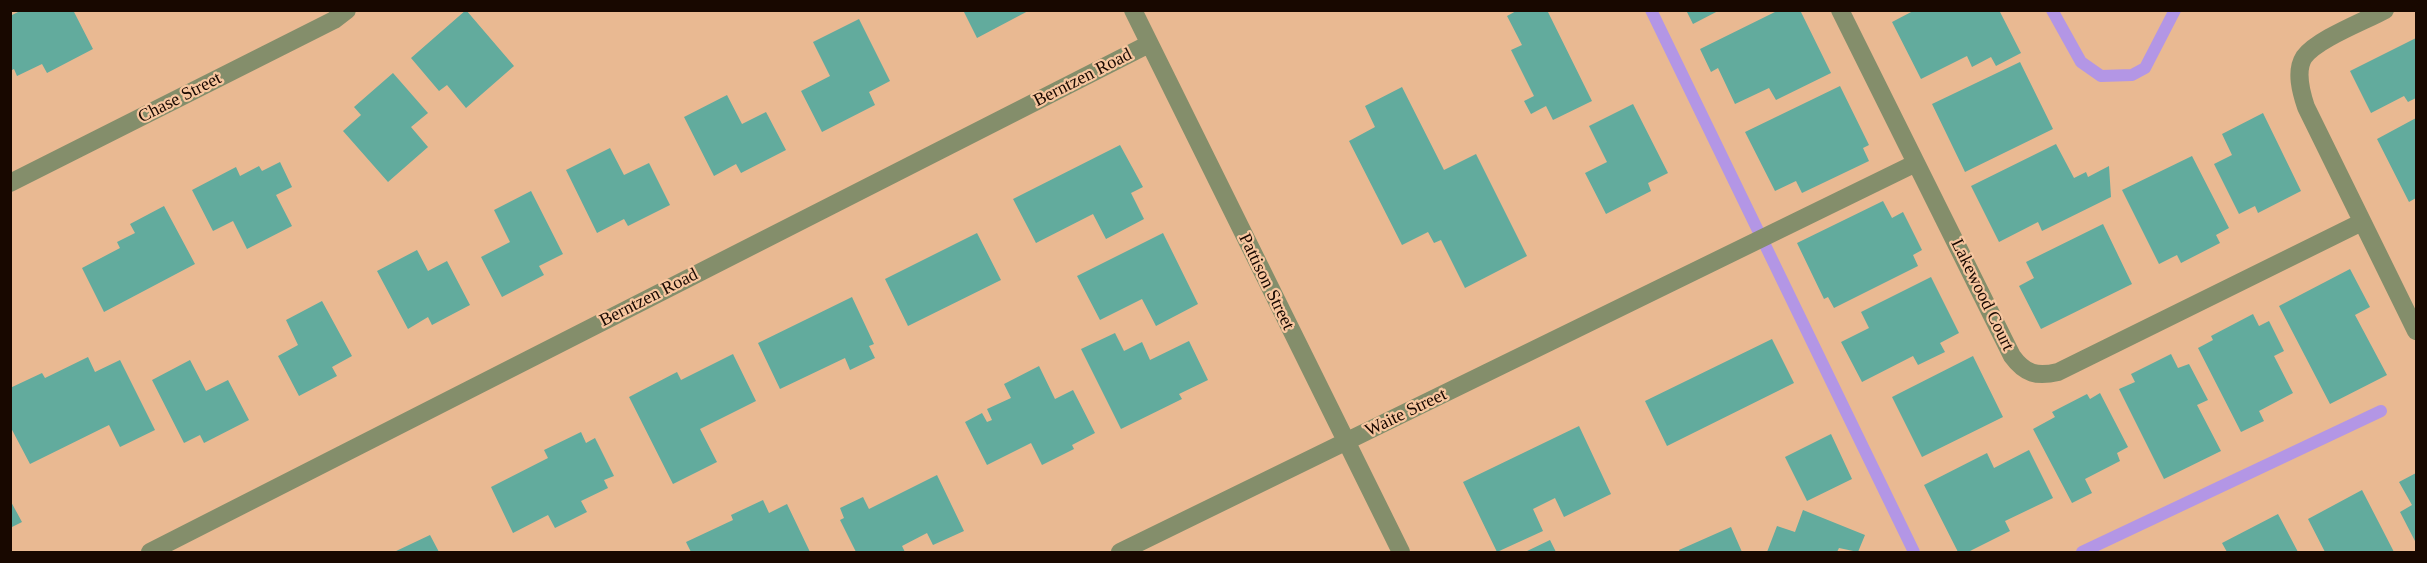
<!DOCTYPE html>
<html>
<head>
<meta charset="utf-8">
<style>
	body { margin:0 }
	#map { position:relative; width:2427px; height:563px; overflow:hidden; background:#e9b992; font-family:"Times New Roman",serif }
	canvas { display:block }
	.frame { position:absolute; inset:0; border:12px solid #180800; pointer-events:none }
</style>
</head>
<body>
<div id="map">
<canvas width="2427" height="563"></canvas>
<div class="frame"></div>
</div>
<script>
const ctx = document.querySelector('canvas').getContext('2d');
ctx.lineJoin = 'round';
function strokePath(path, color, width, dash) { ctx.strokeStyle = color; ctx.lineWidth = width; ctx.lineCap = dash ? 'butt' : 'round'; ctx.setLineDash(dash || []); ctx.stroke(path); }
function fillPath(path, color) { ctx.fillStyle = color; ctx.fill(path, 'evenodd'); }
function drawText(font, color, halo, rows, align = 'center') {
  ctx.font = font + ' "Times New Roman",serif'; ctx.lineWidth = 4.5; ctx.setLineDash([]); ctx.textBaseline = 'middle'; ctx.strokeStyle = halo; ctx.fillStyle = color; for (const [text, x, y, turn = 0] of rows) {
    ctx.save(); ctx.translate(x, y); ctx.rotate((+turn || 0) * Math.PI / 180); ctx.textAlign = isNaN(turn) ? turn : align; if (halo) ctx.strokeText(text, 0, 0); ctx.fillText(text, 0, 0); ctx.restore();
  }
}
const stream = new Path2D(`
	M1651,10L1914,552
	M2052,10L2081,62L2101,76L2132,75L2145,68L2175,10
	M2082,552L2381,411`);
const building = new Path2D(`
	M22,10H73L93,49L47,73L42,64L17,76L14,69L10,71V16Z
	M466,10L514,66L466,108L447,85L439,91L411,58Z
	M963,10H1030L977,38Z
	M1518,10H1547L1592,101L1553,120L1546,106L1531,114L1524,101L1534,96L1511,50L1522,45L1507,16Z
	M1686,10H1720L1693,24Z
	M1779,10H1800L1831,73L1776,100L1769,88L1735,104L1718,68L1711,72L1700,49Z
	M1915,10H1999L2021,53L1996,66L1991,57L1972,67L1967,56L1921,79L1892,22Z
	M859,19L890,81L869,92L875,105L822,132L801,91L830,76L813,42Z
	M2416,38V98L2408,102L2404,96L2371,113L2350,71Z
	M2020,62L2053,129L1965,172L1932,104Z
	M393,73L428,113L411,127L428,147L388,182L343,131L361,115L354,107Z
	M1840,86L1869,145L1863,148L1869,161L1802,193L1796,181L1775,191L1745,132Z
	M1402,87L1444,170L1476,154L1527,256L1465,288L1441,240L1434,243L1428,232L1402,245L1349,141L1375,127L1365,106Z
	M727,95L742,124L766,112L786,150L741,173L736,164L714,176L684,117Z
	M1633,104L1668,173L1648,183L1651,191L1606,214L1585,173L1607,162L1589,126Z
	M2263,113L2301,191L2258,213L2255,206L2239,214L2214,164L2232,155L2222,134Z
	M2416,118V198L2409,202L2377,139Z
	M2056,144L2074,178L2086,172L2088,177L2109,166L2111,197L2042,231L2038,222L1999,242L1971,186Z
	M1120,145L1143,187L1131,193L1144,219L1106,239L1093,214L1036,243L1013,199Z
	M610,148L624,175L649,163L670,205L628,226L624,219L597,233L566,170Z
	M2192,156L2229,228L2216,235L2220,243L2181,263L2177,255L2159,264L2122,190Z
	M280,162L292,187L276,195L292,226L247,249L233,221L213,231L192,190L236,167L240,176L259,166L262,171Z
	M531,191L563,254L539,266L544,275L502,297L481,257L510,242L494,210Z
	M1883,201L1892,218L1903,212L1922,250L1913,255L1918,266L1834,308L1828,297L1824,299L1797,243Z
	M164,206L195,264L104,312L82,268L120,248L117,242L135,233L130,224Z
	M2103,224L2132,284L2041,329L2019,286L2034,278L2026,262Z
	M977,233L1001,280L908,326L885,279Z
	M1163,233L1198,304L1156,326L1142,299L1100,320L1077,276Z
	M417,250L428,271L447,261L470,305L432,325L428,317L408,329L377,271Z
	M2350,269L2370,307L2355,315L2387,375L2330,404L2279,306Z
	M1931,277L1959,333L1940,343L1945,352L1918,365L1913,356L1862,382L1841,342L1869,328L1861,312Z
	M852,297L874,344L869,346L875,358L850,370L845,358L780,389L758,343Z
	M322,301L352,356L332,367L337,376L299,396L278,356L298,345L286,320Z
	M2253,314L2259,326L2269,321L2284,351L2274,356L2293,393L2259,411L2264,421L2241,432L2198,348L2213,340L2211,336Z
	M1115,333L1124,351L1142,342L1150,360L1189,341L1208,380L1179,394L1182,399L1121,429L1081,349Z
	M1772,339L1794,383L1667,446L1645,401Z
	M733,354L756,401L700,429L717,462L673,484L629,397L677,372L681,380Z
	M2171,354L2178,368L2189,364L2208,400L2197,405L2221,451L2164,479L2119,389L2135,382L2131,374Z
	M1973,356L2003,417L1922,457L1892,397Z
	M88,357L95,372L120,360L155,430L120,447L109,425L30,464L10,426V388L42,373L45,378Z
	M190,360L206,391L228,380L249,420L204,443L200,435L184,443L152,380Z
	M1039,366L1055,399L1073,390L1095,433L1072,445L1074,449L1042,465L1031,443L987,465L965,422L982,413L987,422L992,420L987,409L1011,398L1004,384Z
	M2100,393L2128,447L2117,453L2120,461L2085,479L2092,493L2072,503L2033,429L2055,417L2052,412L2087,394L2090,399Z
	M1579,426L1611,494L1564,517L1555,498L1533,509L1543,531L1497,552L1463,482Z
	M581,432L586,443L595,438L614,476L604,480L608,488L581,501L587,512L555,528L548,515L513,533L491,487L548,458L544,450Z
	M1831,434L1852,479L1807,501L1785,457Z
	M2029,450L2053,498L2005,521L2010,531L1968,552H1958L1924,485L1987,453L1994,468Z
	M2416,473V543L2400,512L2412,505L2399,482Z
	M937,475L964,531L933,545L927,533L902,546L905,552H856L840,520L844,518L840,508L863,497L869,509Z
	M2362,490L2394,552H2325L2308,519Z
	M10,500L22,522L10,528Z
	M763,500L769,513L787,504L810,552H691L686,542L733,520L731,515Z
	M1803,510L1865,535L1858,552L1839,548L1837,552H1767L1777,526L1795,532Z
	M2278,514L2298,552H2227L2222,543Z
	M1731,527L1742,552H1680L1679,550Z
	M430,535L439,552H394Z
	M1550,540L1556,552H1525Z`);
const minor = new Path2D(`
	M1133,10L1401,552
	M1840,10L2012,356C2025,374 2037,377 2058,372L2362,222
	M2385,10C2365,21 2317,39 2304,57C2295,71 2301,92 2306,107L2416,331
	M10,183L334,20L347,10
	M150,552L1149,44
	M1120,552L1916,163`);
const streetNames = [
	["Berntzen Road",1083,78,-27],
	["Chase Street",180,98,-27],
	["Pattison Street",1266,282,64],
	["Lakewood Court",1982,295,64],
	["Berntzen Road",649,298,-27],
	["Waite Street",1406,413,-26]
];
strokePath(stream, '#b396e5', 12);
fillPath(building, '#62ab9d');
strokePath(minor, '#848e6b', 18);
drawText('18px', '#180800', '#f7c69f', streetNames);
</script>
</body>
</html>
